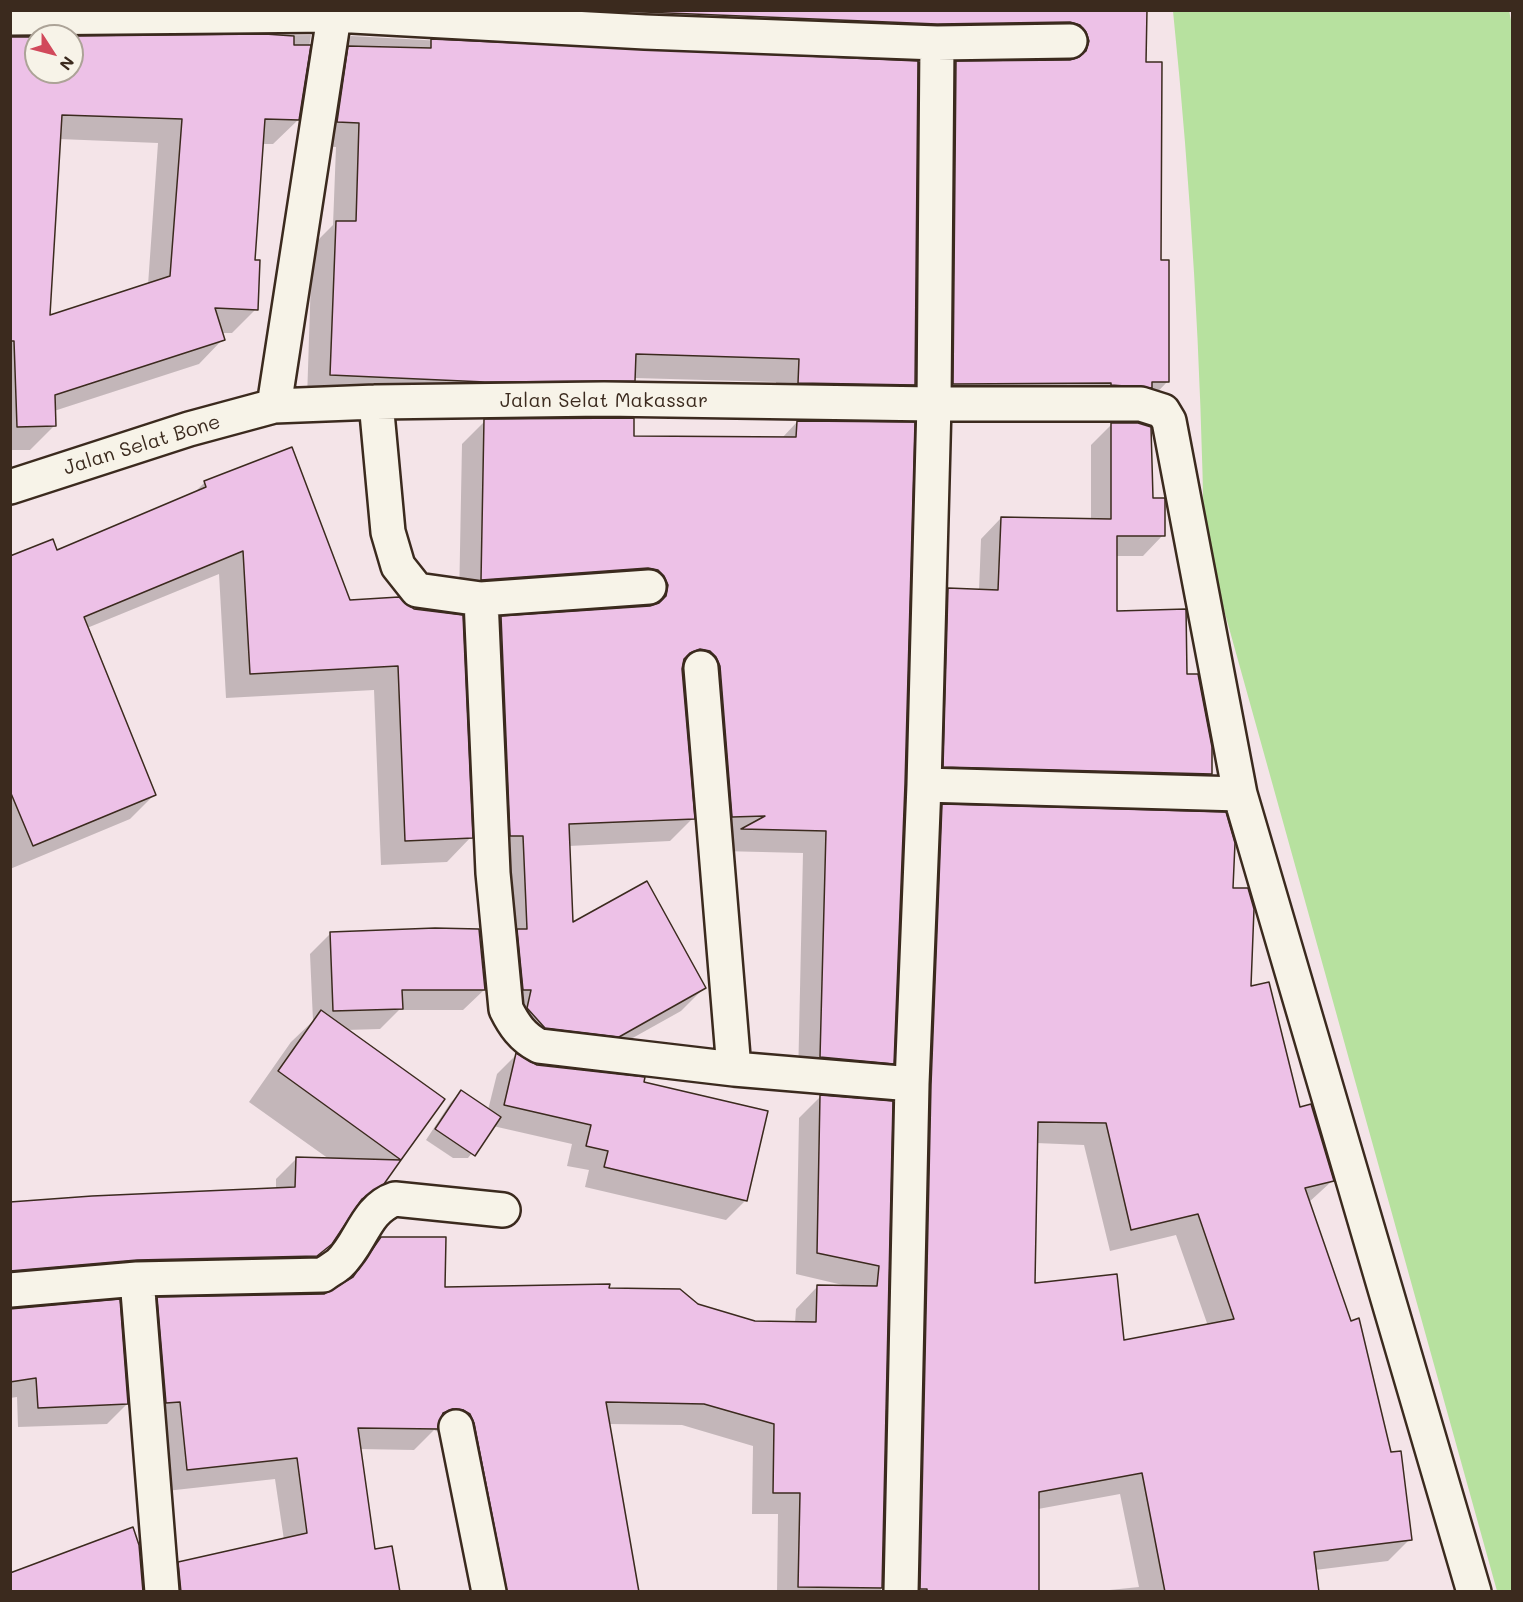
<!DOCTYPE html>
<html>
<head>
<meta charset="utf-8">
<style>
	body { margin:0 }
	#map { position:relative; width:1523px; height:1602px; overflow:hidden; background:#f4e4e8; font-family:Mali,sans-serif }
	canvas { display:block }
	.frame { position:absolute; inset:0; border:12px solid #3b2a1e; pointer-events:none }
	.north { position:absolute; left:24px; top:24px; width:60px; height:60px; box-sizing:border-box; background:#f7f3e8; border:2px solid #aca397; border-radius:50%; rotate:126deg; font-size:16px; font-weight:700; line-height:24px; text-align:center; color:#3b2a1e }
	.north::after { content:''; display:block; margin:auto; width:21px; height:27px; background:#d1495b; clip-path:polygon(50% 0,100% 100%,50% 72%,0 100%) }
</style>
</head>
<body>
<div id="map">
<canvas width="1523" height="1602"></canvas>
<div class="frame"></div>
<div class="north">N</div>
</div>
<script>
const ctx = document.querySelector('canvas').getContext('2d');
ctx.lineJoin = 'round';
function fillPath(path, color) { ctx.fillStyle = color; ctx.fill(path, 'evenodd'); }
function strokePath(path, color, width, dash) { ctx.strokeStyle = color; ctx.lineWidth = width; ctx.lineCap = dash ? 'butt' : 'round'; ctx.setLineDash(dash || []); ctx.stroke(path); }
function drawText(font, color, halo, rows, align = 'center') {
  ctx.font = font + ' Mali,sans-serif'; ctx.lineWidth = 4.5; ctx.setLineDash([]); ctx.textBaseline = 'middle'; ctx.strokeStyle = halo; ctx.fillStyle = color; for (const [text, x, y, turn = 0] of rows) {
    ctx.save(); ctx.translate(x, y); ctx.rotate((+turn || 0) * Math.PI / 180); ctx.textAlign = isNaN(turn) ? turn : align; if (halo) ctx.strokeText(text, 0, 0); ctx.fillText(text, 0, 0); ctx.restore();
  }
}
const green = new Path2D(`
	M1509,10L1512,26V1591H1497L1204,538C1201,362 1191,186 1173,11Z`);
const shadow = new Path2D(`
	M10,10H1145L1144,64L1168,381L1144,406L929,407L932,87L956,63L1063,61L1062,55Z
	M311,35L298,120L273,144H262L253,261L256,309L232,333H221L223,339L199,364L54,411L55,425L30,450H10V38H36V72H72V38ZM59,139L158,143L148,285L48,318Z
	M351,36L644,52L914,384L890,409L775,407L776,382L634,378L609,404L307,399L312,246L333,225L336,147L313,146L327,60Z
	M485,421L632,437L782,438L797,422L893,1063L870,1086L798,1080L803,853L721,851L734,838L710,839L686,674L681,673L693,818L670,841L569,846L572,925L704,988L681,1011L595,1059L522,1050L478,641L501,618L645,608L642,599L459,602L462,444Z
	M1112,424L1151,499L1163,535L1143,556H1116V612L1186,675L1210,774L1190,794L923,787L928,610L949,590L979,591L981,539L1001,518L1091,520V445Z
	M205,482L349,601L398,599L471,837L447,862L381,865L374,690L226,698L219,574L87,628L154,795L130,819L10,869V558L56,552L192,495Z
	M943,806L1231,889L1249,988L1299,1109L1332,1181L1308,1203L1410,1539L1388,1561L1315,1570L1317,1592H1090L1139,1587L1120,1494L1038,1509V1592H899L921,828ZM1036,1143L1084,1145L1110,1251L1176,1235L1208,1326L1122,1342L1033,1285Z
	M331,933L484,990L463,1010H399L380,1029L346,1030L400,1159L383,1183L353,1210L331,1243L309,1264L10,1289V1204L276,1189V1179L297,1158L329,1159L249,1102L291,1042L313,1021L310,954Z
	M516,1055L536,1066L642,1083L746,1200L726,1220L585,1187L589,1170L567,1166L572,1144L493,1126L468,1158H453L426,1140L451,1102L461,1092L488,1110L497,1074Z
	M820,1097L891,1103L881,1592H777L778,1514H752L753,1446L682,1425L609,1424L541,1577L482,1590L448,1436L434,1430L414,1450L360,1449L374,1551L398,1592H157V1586L179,1564L284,1540L275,1479L166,1491L136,1321L158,1299L325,1295L342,1285L359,1260L381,1238L443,1288L607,1290L697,1305L755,1323H795L796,1309L817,1287L847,1286L796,1274L799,1118Z
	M10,1320L127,1404L107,1424L18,1427L17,1397L10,1398Z`);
const building = new Path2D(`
	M595,10H1147L1146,62H1162L1161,260H1169V382H1152V388L1111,385V383L953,384L956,61L1070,60L1079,57L1086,51L1089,41L1086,32L1080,25L1070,22L937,24Z
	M265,34L294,36V45H311L299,120L265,119L255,260H260L258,310L215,308L225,340L55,395L56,426L17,427L14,341H10V37H36V72H72V36ZM62,115L182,119L170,276L50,315Z
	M431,39L918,61L915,385L798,383L799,359L636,354L635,381L485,382L330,375L336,221H356L359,123L337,122L348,46L431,48Z
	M634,418V436L796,437L797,421L915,422L905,784L894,1064L820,1057L826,831L741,829L765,816L732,817L720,666L716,657L710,651L700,649L690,653L684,659L682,669L695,819L569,824L573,922L647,881L706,988L619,1037L545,1028L527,1008L531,990H523L517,929H527L523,836H510L501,616L650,606L659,603L666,596L668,585L664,576L658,570L648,568L481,580L484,419Z
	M1111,423H1138L1151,427L1153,498H1165V536H1117V611L1186,609L1187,674H1198L1212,747V774L943,767L948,588L998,590L1001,517L1111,519Z
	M292,447L350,600L399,597L414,609L463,615L473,838L405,841L398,666L250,674L243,551L84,617L156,795L33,846L10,791V556L53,539L57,550L206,487L204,481Z
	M942,804L1226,812L1235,843L1233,888H1248L1254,909L1251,986L1269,982L1300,1107L1311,1104L1334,1181L1305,1188L1351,1321L1359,1318L1391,1452L1401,1451L1412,1540L1314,1552L1319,1592H1165L1142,1473L1039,1492V1592H927V1589H920L931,1085ZM1038,1122L1106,1123L1131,1230L1198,1214L1234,1319L1124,1340L1117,1274L1035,1283Z
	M435,928L479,929L485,990H402L403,1009L333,1011L330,932Z
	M321,1010L445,1099L401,1160L278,1071Z
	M516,1053L537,1065L645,1077L644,1082L768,1111L747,1201L604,1167L608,1151L586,1146L591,1125L504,1105Z
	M461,1090L501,1117L475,1156L435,1129Z
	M820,1095L893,1101L882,1588L798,1587L800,1493H773L774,1424L704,1404L606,1402L639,1592H507L474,1423L470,1414L463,1410L453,1409L443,1413L438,1429L358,1428L375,1549L392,1546L400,1592H181L178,1562L307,1533L297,1458L187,1470L180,1402L166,1403L157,1297L324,1294L353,1277L381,1237H446L445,1287L610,1284L609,1288L680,1289L698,1304L755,1321L816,1322L817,1285L877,1286L879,1266L817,1253Z
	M296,1157L401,1160L384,1184L362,1199L332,1244L317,1256L137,1260L10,1271V1202L92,1196L295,1187Z
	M120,1299L128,1404L38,1408L36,1378L10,1382V1309Z
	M133,1527L139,1545L143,1592H10V1573Z`);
const street = new Path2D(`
	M10,18L334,15L645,32L937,43L1070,41
	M376,402L388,532L398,566L417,590L481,599L649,587
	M274,406L335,10
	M10,487L189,429L274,406L376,402L604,399L934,404H1141L1163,411L1169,421L1240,794L1474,1592
	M481,599L493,873L506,1009C514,1025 522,1037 539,1046L734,1069L912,1084
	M701,668L734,1069
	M924,785L1240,794
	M137,1279L162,1592
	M10,1290L137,1279L323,1275C328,1271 334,1268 339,1264C361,1244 365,1209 395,1199L503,1210
	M456,1427L489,1592
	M901,1592L912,1084L924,785L934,404L937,43`);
const streetNames = [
	["Jalan Selat Makassar",604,401],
	["Jalan Selat Bone",142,445,-17]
];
fillPath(green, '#b7e19f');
fillPath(shadow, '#0003');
fillPath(building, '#edc1e7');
strokePath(building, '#3b2a1e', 1.5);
strokePath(street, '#3b2a1e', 38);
strokePath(street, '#f7f3e8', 33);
drawText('20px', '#3b2a1e', '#f7f3e8', streetNames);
</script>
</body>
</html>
